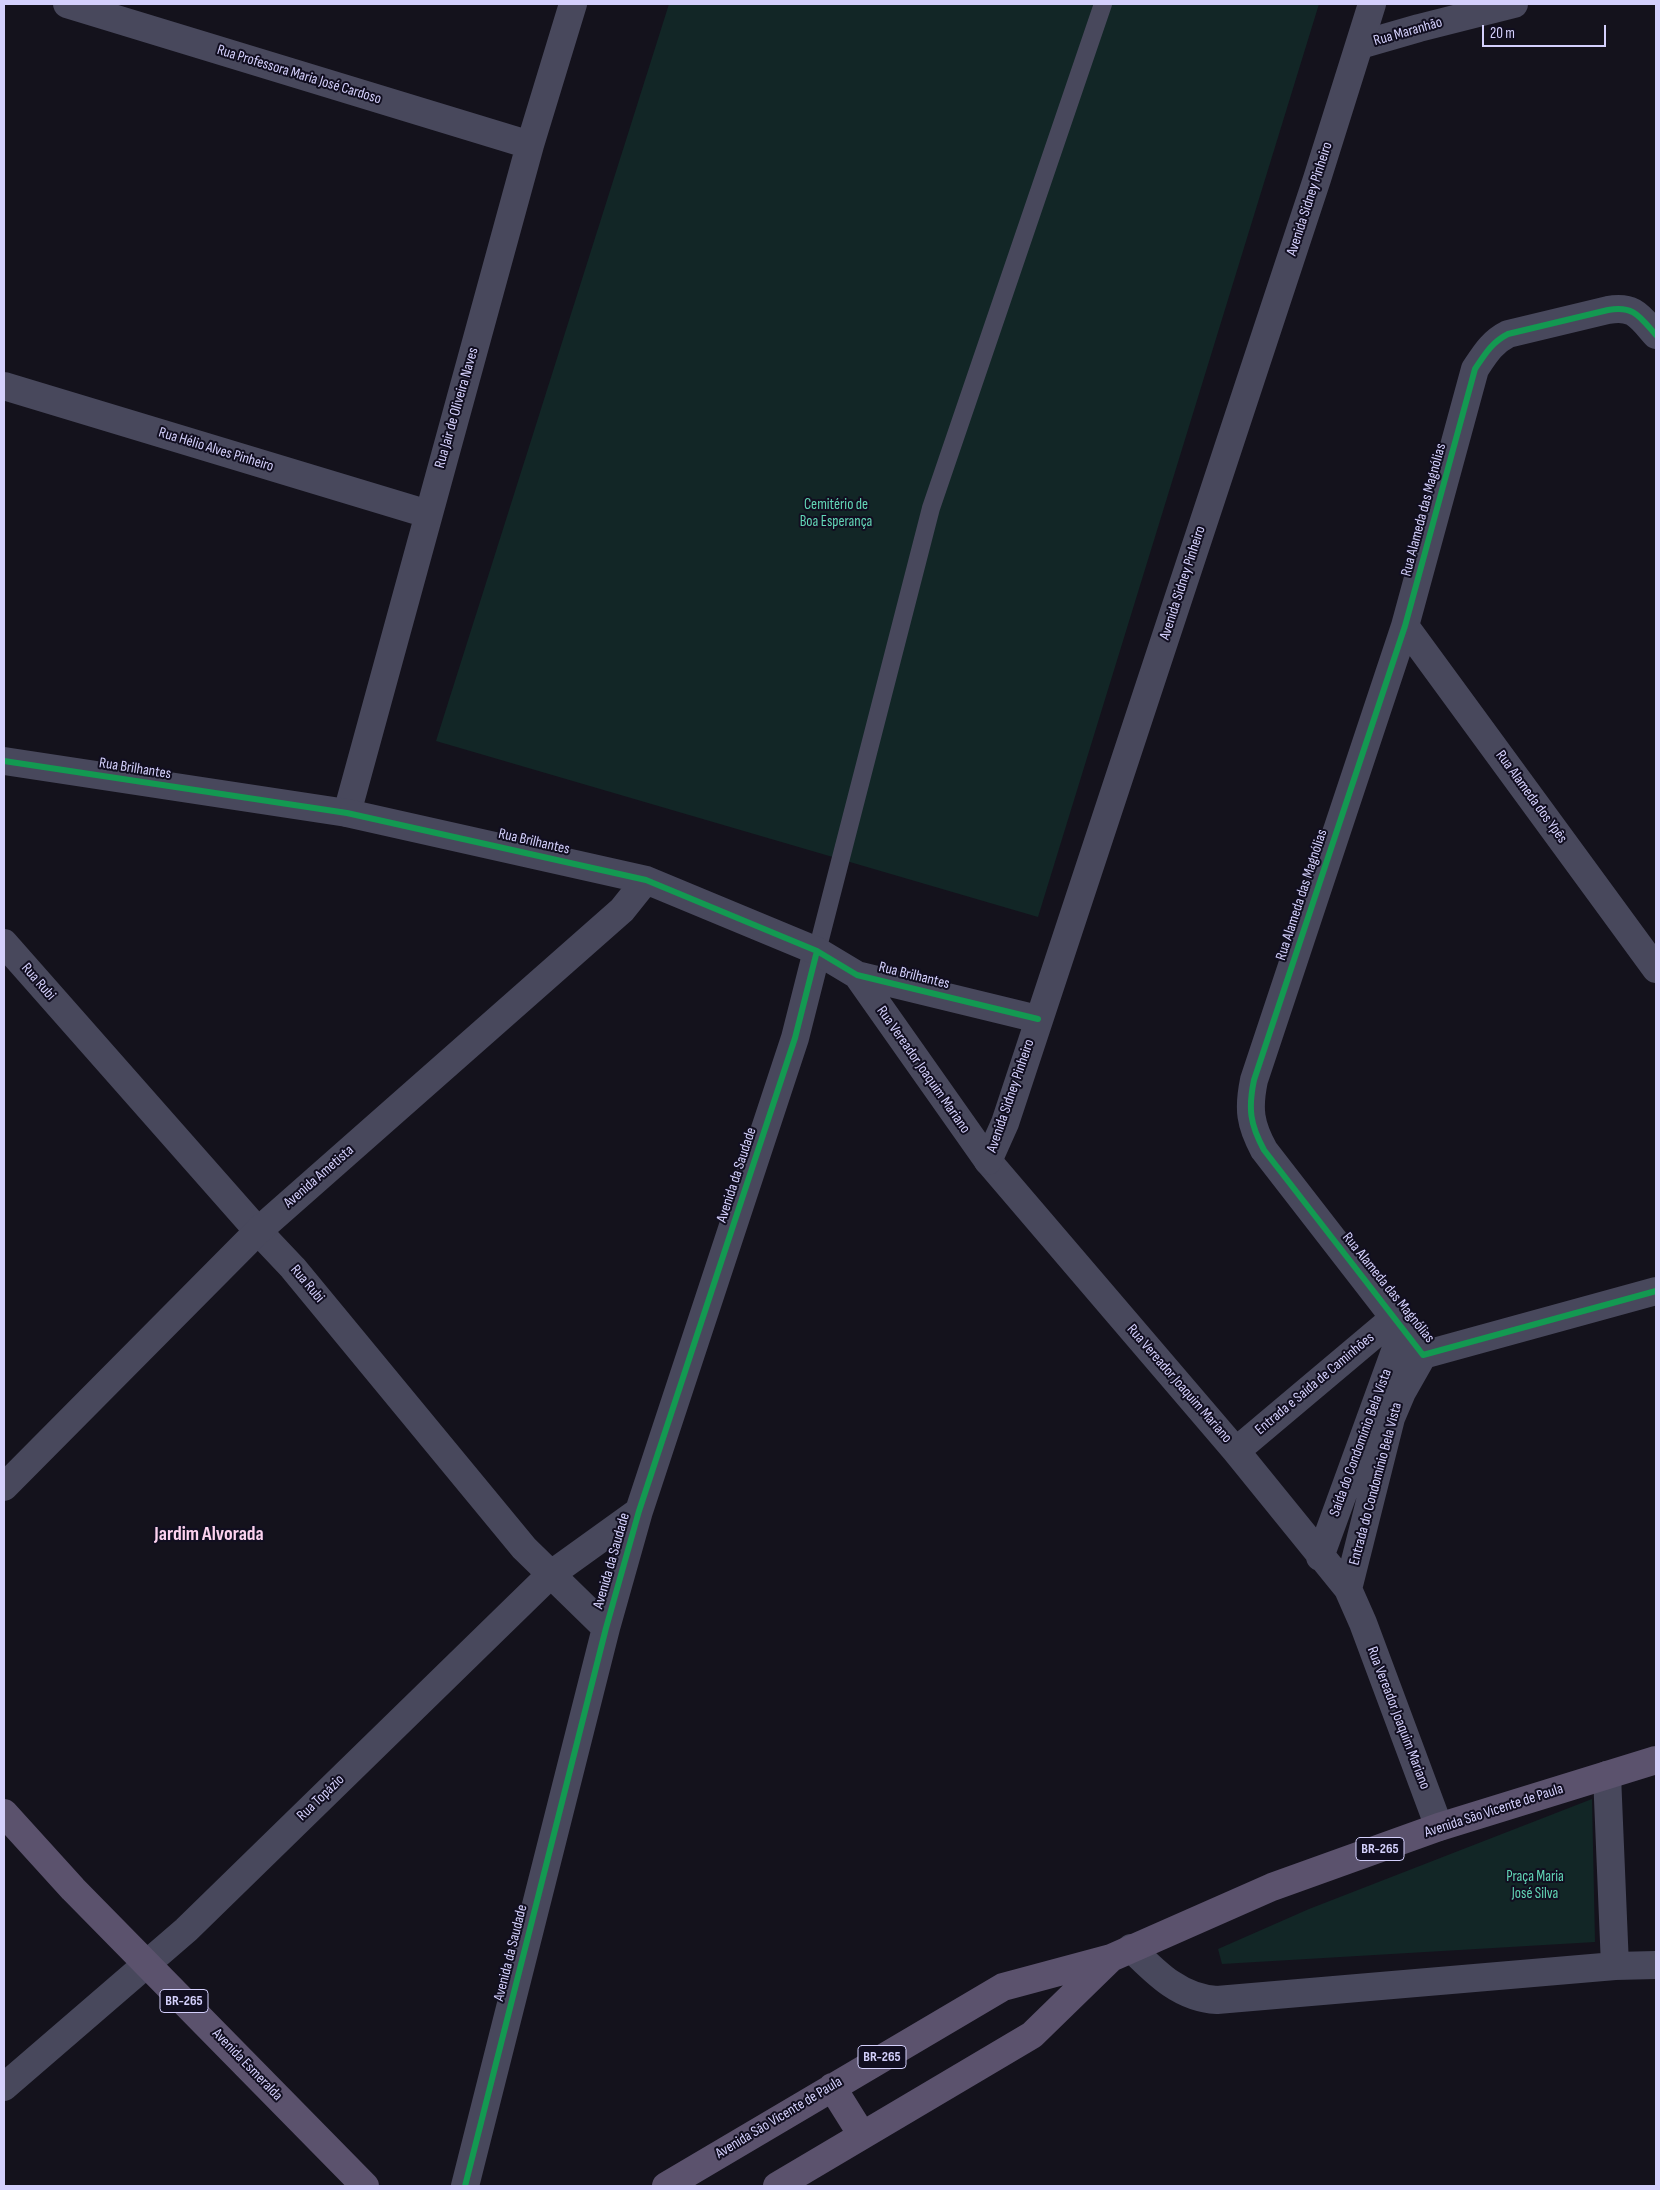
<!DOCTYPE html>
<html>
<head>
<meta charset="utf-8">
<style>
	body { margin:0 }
	#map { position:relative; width:1660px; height:2190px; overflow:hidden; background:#14121c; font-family:"Sofia Sans Condensed",sans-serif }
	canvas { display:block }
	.frame { position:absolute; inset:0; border:5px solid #d4d0fc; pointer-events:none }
	.scale { position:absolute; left:1482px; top:25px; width:124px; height:22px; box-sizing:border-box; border:2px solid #d4d0fc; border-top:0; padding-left:6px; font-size:15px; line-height:18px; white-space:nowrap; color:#d4d0fc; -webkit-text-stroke:4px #110e20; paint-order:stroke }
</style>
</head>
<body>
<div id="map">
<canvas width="1660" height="2190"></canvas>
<div class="frame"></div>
<div class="scale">20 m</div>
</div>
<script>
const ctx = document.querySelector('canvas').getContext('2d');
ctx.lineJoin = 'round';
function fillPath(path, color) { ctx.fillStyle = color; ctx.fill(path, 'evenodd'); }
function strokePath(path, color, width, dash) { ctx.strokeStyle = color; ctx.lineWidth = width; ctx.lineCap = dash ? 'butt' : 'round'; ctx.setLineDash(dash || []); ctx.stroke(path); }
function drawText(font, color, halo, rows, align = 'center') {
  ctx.font = font + ' "Sofia Sans Condensed",sans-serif'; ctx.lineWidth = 4; ctx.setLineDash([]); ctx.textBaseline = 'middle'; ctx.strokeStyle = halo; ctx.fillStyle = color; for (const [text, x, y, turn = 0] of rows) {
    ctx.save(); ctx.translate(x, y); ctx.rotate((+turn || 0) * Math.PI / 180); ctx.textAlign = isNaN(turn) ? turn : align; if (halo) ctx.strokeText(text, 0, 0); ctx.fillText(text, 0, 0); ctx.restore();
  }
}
const green = new Path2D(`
	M669,4H1319L1038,917L436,741Z
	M1592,1799L1595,1942L1222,1964L1218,1949L1309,1909Z`);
const service = new Path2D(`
	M817,951L931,508L1103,4`);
const minor = new Path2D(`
	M67,4L530,145
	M1360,45L1419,28L1514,4
	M1656,335C1640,317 1634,305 1608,310L1508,334C1492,342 1485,354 1475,369L1405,626L1254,1080C1248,1109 1250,1124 1264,1150L1423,1355L1656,1291
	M4,386L428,514
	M1405,626L1656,969
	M347,813L530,145L573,4
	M4,943L258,1231L293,1268L524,1548L606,1628
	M988,1161L1236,1451L1348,1589L1363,1623L1439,1827
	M1236,1451L1394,1318
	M1320,1557L1403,1329
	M1348,1589L1391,1418L1402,1392L1423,1355
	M1607,1775L1615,1966
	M1131,1948C1156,1973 1180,1998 1217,2000L1615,1966L1656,1965
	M4,2087L186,1930L550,1575L639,1511
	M465,2186L606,1628L639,1511L795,1038L817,951`);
const tertiary = new Path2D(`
	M4,761L347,813L646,880L817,951L857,975L1038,1019
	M857,975L988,1161
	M988,1161L1005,1123L1317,179L1372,4
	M4,1487L258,1231L622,910L646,880`);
const primary = new Path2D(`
	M4,1813L73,1889L365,2186
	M832,2087L862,2135
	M666,2186L1003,1987L1111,1958L1272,1887L1439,1827L1656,1760
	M777,2186L1032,2035L1109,1960`);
const cycleway = new Path2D(`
	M1656,335C1640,317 1634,305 1608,310L1508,334C1492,342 1485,354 1475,369L1405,626L1254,1080C1248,1109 1250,1124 1264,1150L1423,1355L1656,1291
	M4,761L347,813L646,880L817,951L857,975L1038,1019
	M465,2186L606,1628L639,1511L795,1038L817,951`);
const shields = [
	[1380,1849,48],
	[184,2001,48],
	[882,2057,48]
];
const shieldNames = [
	["BR-265",1380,1849],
	["BR-265",184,2001],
	["BR-265",882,2057]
];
const streetNames = [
	["Rua Maranhão",1408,32,-16],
	["Rua Professora Maria José Cardoso",299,75,17],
	["Avenida Sidney Pinheiro",1310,199,-72],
	["Rua Jair de Oliveira Naves",457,408,-74],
	["Rua Hélio Alves Pinheiro",216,450,17],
	["Rua Alameda das Magnólias",1424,510,-75],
	["Avenida Sidney Pinheiro",1183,583,-72],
	["Rua Brilhantes",135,769,9],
	["Rua Alameda dos Ypês",1531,797,54],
	["Rua Brilhantes",534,842,13],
	["Rua Alameda das Magnólias",1302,895,-72],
	["Rua Brilhantes",914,976,14],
	["Rua Rubi",38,982,49],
	["Rua Vereador Joaquim Mariano",923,1070,55],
	["Avenida Sidney Pinheiro",1011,1096,-71],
	["Avenida da Saudade",737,1175,-72],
	["Avenida Ametista",319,1177,-41],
	["Rua Rubi",307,1284,50],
	["Rua Alameda das Magnólias",1388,1288,51],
	["Rua Vereador Joaquim Mariano",1179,1384,49],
	["Entrada e Saída de Caminhões",1315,1384,-40],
	["Saída do Condomínio Bela Vista",1361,1443,-70],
	["Entrada do Condomínio Bela Vista",1376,1484,-75],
	["Avenida da Saudade",612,1561,-74],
	["Rua Vereador Joaquim Mariano",1398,1718,69],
	["Rua Topázio",321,1798,-44],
	["Avenida São Vicente de Paula",1494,1811,-18],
	["Avenida da Saudade",511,1953,-76],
	["Avenida Esmeralda",247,2065,46],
	["Avenida São Vicente de Paula",779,2118,-31]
];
const parkNames = [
	["Cemitério de",836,505],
	["Boa Esperança",836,522],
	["Praça Maria",1535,1877],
	["José Silva",1535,1894]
];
const districtNames = [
	["Jardim Alvorada",209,1535]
];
fillPath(green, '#122626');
strokePath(service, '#48485c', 18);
strokePath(minor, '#48485c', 28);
strokePath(tertiary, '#48485c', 28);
strokePath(primary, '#5b526d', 28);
strokePath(cycleway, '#139951', 6);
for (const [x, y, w] of shields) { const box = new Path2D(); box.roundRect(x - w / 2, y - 11.5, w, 23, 4); ctx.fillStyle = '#110e20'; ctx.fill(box); strokePath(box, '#d4d0fc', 1); }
drawText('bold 14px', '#d4d0fc', null, shieldNames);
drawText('15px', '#d4d0fc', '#110e20', streetNames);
drawText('15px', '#62d6b6', '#110e20', parkNames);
drawText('bold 20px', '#fcd2ee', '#110e20', districtNames);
</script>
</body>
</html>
